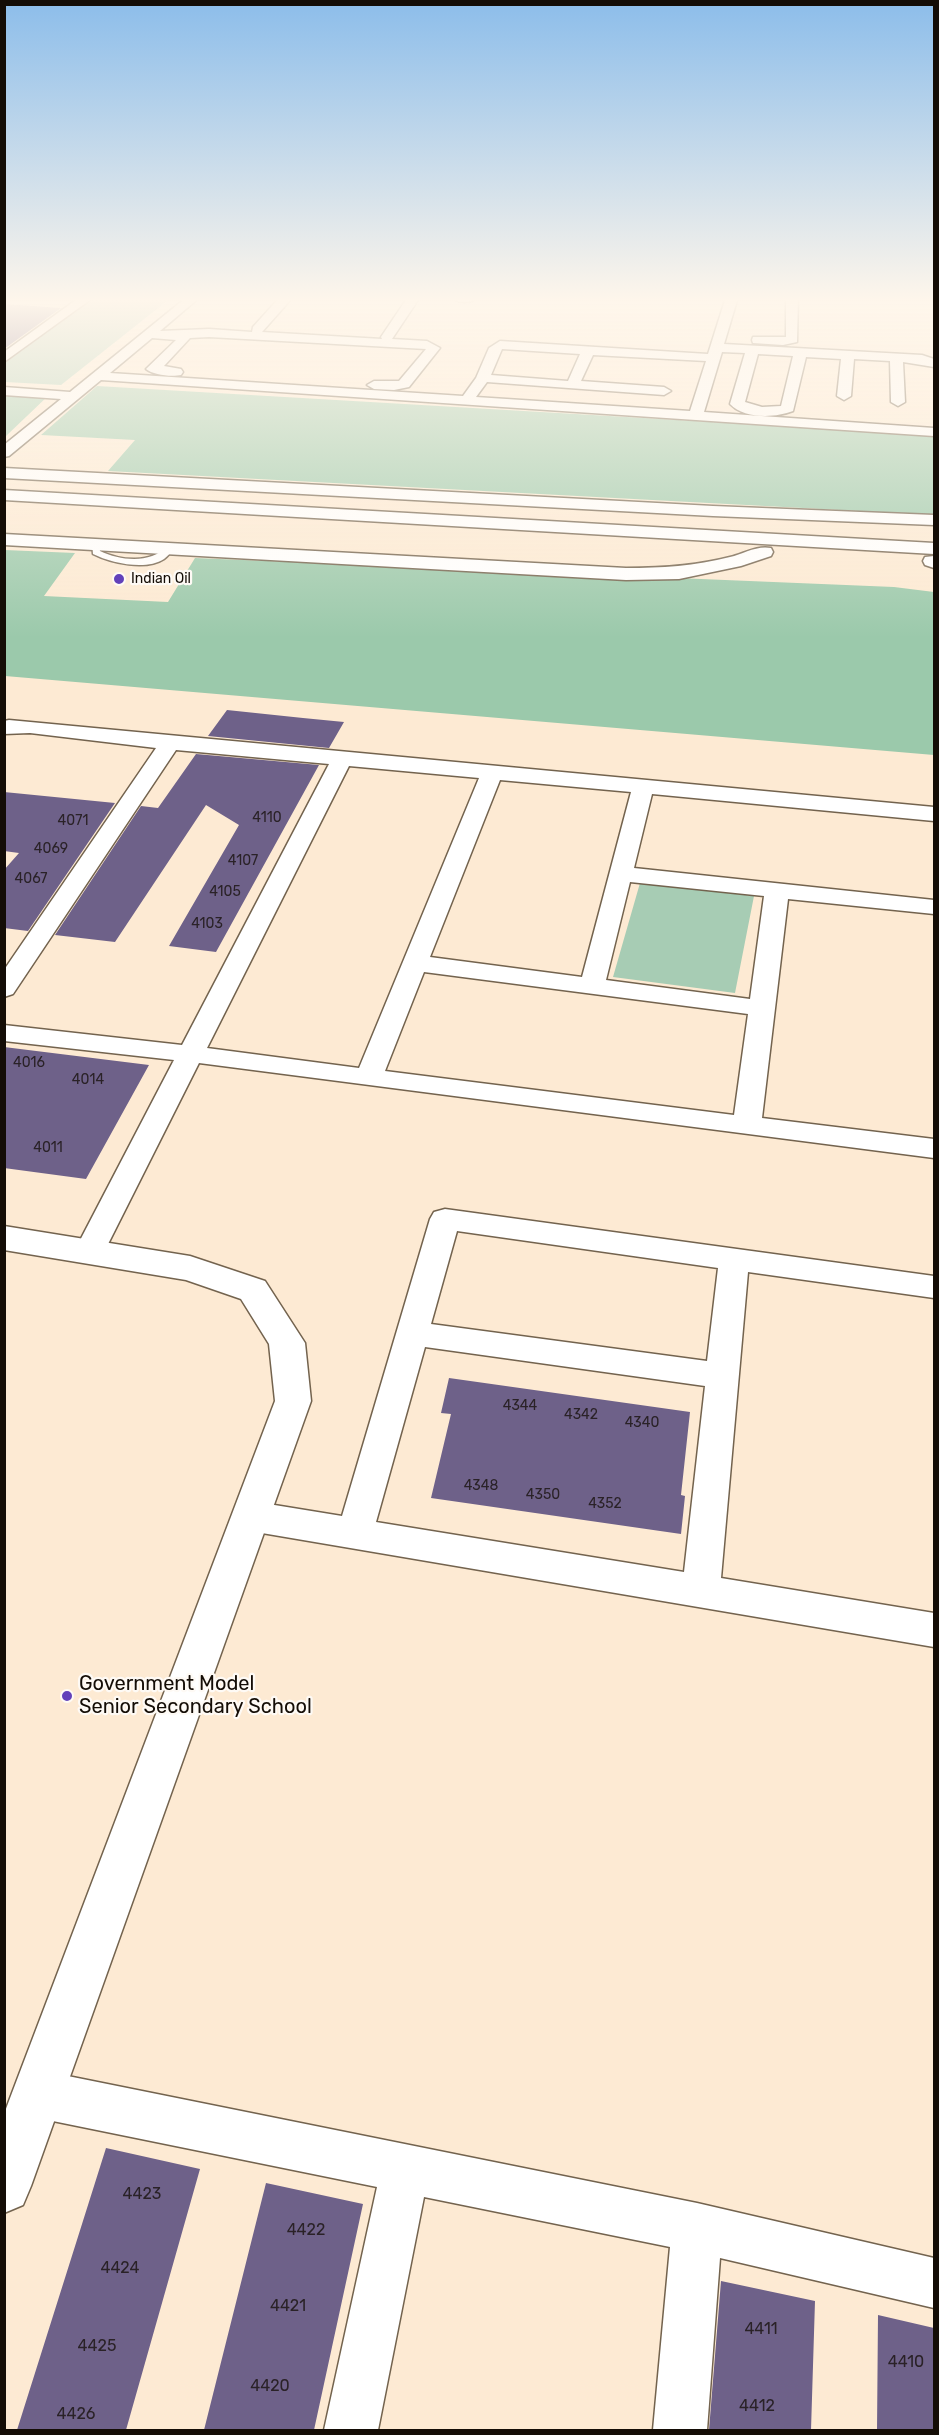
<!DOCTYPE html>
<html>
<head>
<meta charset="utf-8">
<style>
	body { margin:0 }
	#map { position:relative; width:939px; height:2435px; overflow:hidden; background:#fdead3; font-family:Rubik,sans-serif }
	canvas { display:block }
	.frame { position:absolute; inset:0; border:6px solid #140d06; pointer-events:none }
</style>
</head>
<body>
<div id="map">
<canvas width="939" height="2435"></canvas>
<div class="frame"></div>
</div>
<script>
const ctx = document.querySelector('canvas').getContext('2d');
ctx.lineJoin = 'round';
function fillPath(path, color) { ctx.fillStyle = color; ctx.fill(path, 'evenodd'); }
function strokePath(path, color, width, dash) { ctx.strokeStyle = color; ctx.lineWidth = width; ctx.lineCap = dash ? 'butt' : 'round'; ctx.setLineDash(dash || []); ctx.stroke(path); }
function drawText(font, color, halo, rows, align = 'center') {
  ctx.font = font + ' Rubik,sans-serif'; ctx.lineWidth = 4.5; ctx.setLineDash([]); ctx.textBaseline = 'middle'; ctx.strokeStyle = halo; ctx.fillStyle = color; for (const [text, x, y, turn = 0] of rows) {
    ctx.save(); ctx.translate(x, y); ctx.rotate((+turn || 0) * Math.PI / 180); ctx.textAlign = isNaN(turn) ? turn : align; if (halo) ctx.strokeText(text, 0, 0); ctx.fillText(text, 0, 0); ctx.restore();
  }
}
const green = new Path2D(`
	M96,297H172L61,385L5,382V363Z
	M640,883L754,896L735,993L613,977Z`);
const forest = new Path2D(`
	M97,386L934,435V515L108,471L135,440L41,435Z
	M5,392L49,395L5,437Z
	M5,550L75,553L44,596L168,602L195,558L894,587L934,592V755L5,676Z`);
const building = new Path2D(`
	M4,304L61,308L4,349Z
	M227,710L303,718L344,722L329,748L208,736Z
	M196,754L319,765L216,952L169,946L239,825L206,805L115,942L55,935L141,806L158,808Z
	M4,792L115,803L28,931L4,928V870L19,853L4,851Z
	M4,1047L149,1065L86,1179L4,1168Z
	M449,1378L690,1412L681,1495L685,1496L681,1534L431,1498L451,1414L441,1413Z
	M106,2148L200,2169L126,2430H17Z
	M266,2183L363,2204L314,2430H204Z
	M721,2281L815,2301L811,2430H709Z
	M878,2315L934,2328V2430H877Z`);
const lane = new Path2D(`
	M92,542H98L100,551C121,561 151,564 167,546L174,548C171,552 168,556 164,559C146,571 111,563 93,554Z`);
const street = new Path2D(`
	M80,297H94L4,362V352Z
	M187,297H200L160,331L209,329L252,332L253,327L280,297H293L262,332L382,339L381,337L408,297H420L392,339L427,341L440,348L409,387L394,390L374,389L367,385L374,381H399L426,349L209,337L190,338L164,366L181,369L183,372L181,375C171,377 153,375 146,369L176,340L152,338L110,373L463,396L476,378L489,348L500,341L708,354L726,297H738L724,344L922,355L934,359V367L903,362L905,402L898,406L891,402L890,361L854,359L851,396L844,400L837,396L841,359L806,357L793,411C775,418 744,419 730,404L745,353L722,352L704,412L934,428V436L101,380L9,456L4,457V445L61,399L4,395V387L70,392ZM502,349L580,354L568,381L491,375ZM758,354L793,356L781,406L762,407L745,402ZM593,355L706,361L690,411L476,397L487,382L664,395L671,391L664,387L581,381Z
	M450,297H476L477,298C471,304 456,303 450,297Z
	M786,297H798L797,342L783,345L753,343L752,340L753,337H786Z
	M9,720L934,807V821L652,794L634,868L934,900V914L788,899L762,1118L934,1139V1158L199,1063L101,1258L90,1261L79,1258L75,1250L174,1060L4,1041V1025L182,1045L329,764L176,750L13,994L4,997V970L156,748L30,733L4,734V721ZM349,766L479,778L359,1068L207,1048ZM500,780L631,792L582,977L430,957ZM630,882L764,896L750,999L606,980ZM424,972L748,1014L734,1115L385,1071Z
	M445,1209L934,1276V1298L748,1272L721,1578L934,1613V1647L250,1531L237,1527L232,1516L237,1505L250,1501L342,1516L430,1219L434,1212ZM457,1231L718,1268L707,1361L431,1324ZM425,1347L705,1386L684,1572L376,1522Z
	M38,2070L697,2203L934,2258V2308L720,2258L707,2430H653L670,2247L424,2197L378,2430H324L377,2187L38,2118L21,2111L14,2094L21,2077Z`);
const secondary = new Path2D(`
	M4,468L713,506L934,515V525L713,516L4,478Z
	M4,534L626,568C661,568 695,566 730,557C743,554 757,545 771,548L773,552L771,556L741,566L679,579L626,580L4,545Z
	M934,556V568L925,565L923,561L925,557Z
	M4,1226L190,1256L265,1281L305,1343L311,1401L31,2186L23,2205L4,2213V2114L275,1401L269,1344L241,1299L186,1280L4,1250Z`);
const highway = new Path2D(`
	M4,490L934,543V554L4,500Z`);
const markers = [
	[119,579,6,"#6241ba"],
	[67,1696,6,"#6241ba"]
];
const farPoinames = [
	["Indian Oil",131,579]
];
const numberNames = [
	["4110",267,818],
	["4071",73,821],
	["4069",51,849],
	["4107",243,861],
	["4067",31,879],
	["4105",225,892],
	["4103",207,924],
	["4016",29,1063],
	["4014",88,1080],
	["4011",48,1148],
	["4344",520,1406],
	["4342",581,1415],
	["4340",642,1423],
	["4348",481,1486],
	["4350",543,1495],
	["4352",605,1504]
];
const nearNumbernames = [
	["4423",142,2194],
	["4422",306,2230],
	["4424",120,2268],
	["4421",288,2306],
	["4411",761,2329],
	["4425",97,2346],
	["4410",906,2362],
	["4420",270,2386],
	["4412",757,2406],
	["4426",76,2414]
];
const nearPoinames = [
	["Government Model",79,1684],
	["Senior Secondary School",79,1707]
];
fillPath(green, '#a7ccb4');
fillPath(forest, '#9bc9ab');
fillPath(building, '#6e6189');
strokePath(lane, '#73634e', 3);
strokePath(street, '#73634e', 3);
strokePath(secondary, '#73634e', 3);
strokePath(highway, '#73634e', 3);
fillPath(lane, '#fff');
fillPath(street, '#fff');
fillPath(secondary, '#fff');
fillPath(highway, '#fff');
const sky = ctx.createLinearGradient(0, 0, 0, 638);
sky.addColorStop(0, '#8cbdea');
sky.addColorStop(0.47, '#fef6eb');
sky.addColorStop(1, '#fef6eb00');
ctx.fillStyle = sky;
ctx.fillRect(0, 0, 939, 638);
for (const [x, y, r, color] of markers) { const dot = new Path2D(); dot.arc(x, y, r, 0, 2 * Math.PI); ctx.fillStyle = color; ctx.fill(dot); strokePath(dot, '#fefaf5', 2); }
drawText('14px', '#140d06', '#fefaf5', farPoinames, 'left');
drawText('14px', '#2a2227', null, numberNames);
drawText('16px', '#2a2227', null, nearNumbernames);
drawText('20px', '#140d06', '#fefaf5', nearPoinames, 'left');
</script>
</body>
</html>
